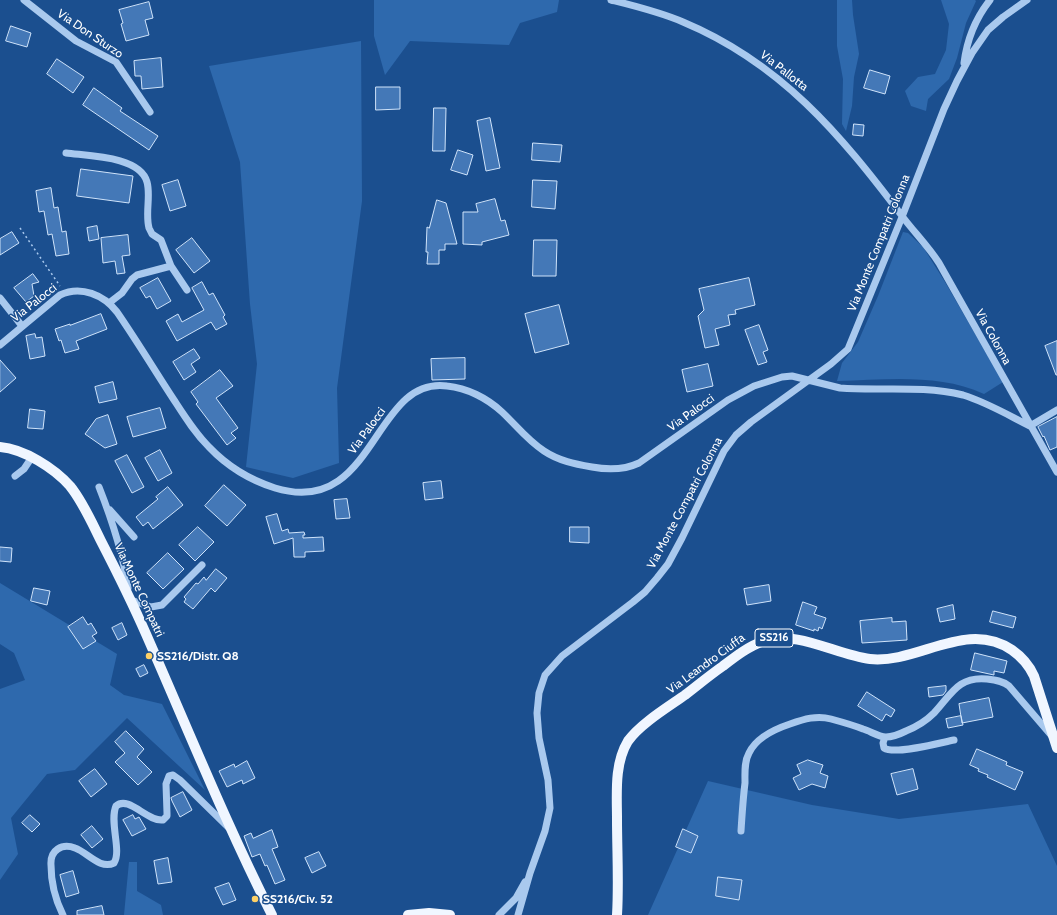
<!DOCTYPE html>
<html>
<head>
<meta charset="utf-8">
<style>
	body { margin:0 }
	canvas { display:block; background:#1b4f8f }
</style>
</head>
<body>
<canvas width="1057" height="915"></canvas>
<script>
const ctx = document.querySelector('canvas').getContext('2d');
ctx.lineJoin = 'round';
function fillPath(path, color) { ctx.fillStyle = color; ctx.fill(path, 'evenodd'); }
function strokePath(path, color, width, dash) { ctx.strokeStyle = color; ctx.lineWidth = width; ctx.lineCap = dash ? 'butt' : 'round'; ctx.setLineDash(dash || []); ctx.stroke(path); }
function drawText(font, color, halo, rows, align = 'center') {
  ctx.font = font + ' Cabin,sans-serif'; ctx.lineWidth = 3; ctx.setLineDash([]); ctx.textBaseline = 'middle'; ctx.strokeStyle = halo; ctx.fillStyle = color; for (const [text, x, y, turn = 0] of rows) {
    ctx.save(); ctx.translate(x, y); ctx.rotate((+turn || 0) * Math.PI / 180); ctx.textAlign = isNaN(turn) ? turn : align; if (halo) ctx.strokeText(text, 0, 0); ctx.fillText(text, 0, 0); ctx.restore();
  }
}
const green = new Path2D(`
	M374,0H559L557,12L520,23L509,45L410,41L385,75L374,36Z
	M837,0H852L853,15L859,54L854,77L852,106L846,131L842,124L843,79L837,46Z
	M941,0H975L976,1L966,23L957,58L949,79L928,99L926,111L911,106L905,91L918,77L935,74L946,50L949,24Z
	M361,41L362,201L337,388L339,463L293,478L246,467L257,364L250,304L240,162L209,66Z
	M903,232L908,233L923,247L945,282L1003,382L984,394C938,373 886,380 837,381L842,363L858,342L878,296Z
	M0,583L117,654L110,685L124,695L162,704L205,790L127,718L75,770L47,774L11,818L18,854L0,880V689L25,680L14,653L0,644Z
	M708,781L812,805L899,819L1028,804L1057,866V915H648Z
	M129,862H137V891L161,905L163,915H124Z`);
const building = new Path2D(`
	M149,2L153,18L145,20L149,35L126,41L121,24L123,23L119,10Z
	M11,26L31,33L27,47L6,41Z
	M161,58L163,87L142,89L141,76H135L134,61Z
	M57,59L84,77L73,93L47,74Z
	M870,70L890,76L885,94L864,88Z
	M376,87H400V109L376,110Z
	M94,88L122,108L120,111L158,136L149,150L83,105Z
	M434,108H446L445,151H433Z
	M490,118L500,168L486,171L477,121Z
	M854,124L864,125L863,136L853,135Z
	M533,143L562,145L560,162L532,160Z
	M458,150L473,155L467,175L451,170Z
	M81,169L133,176L129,203L77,196Z
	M178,180L186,206L170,211L162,185Z
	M533,180L557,181L555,209L532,207Z
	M51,188L54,208L58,207L62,232L66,231L69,254L56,256L52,234L48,235L44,211L39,212L36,191Z
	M495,199L501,221L505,220L509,235L482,242V245L463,244V212H478L476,204Z
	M437,200L446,203L457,244H445V250H439V264H427L428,252H426L427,227L429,228Z
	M97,226L99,239L89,241L87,228Z
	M12,232L19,243L0,255V239Z
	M128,235L130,255L122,256L125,273L117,274L115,261L103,263L101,238Z
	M192,238L210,261L194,273L176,250Z
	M534,240H557L556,276H533Z
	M33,274L39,282L32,284L34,296L26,302L14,288Z
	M158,278L171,301L157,309L150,296L146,298L140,288Z
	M749,278L755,305L735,310L736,314L728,315L730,325L715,329L719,345L705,348L698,316L704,310L699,289Z
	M202,282L209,295L213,293L225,315L223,317L227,324L216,330L211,322L177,341L166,321L178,314L182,322L204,310L192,288Z
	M559,305L569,344L535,353L525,314Z
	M101,314L107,329L76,341L79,349L65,353L61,340L59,341L55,329L70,324V325Z
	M759,325L768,350L763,352L767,362L758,365L745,330Z
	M35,334L36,338L42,337L45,356L30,359L26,336Z
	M1057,341V375H1056L1045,346Z
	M194,349L200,358L191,364L196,372L184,380L173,362Z
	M465,358V379L432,380L431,359Z
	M0,360L16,378L0,392Z
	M708,364L713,386L687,392L682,370Z
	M220,370L233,386L216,398L238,428L231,433L236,438L227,445L196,404L198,402L191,392Z
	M113,382L117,399L99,403L95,387Z
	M160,408L166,428L133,437L127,417Z
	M30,409L45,411L43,429L28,428Z
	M108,415L117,444L105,448L85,434L96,419Z
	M1057,417V447L1050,450L1044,436L1043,437L1038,427Z
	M160,450L172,473L158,481L145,458Z
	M127,455L144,487L132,493L115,461Z
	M441,481L443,498L425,500L423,483Z
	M224,485L246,505L227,526L205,506Z
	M168,487L183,505L153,529L148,522L143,526L136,517L158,499L156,497Z
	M347,499L350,518L336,519L334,500Z
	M277,514L282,531L288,529L289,533L304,532L305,535H303V538L323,537L324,551L305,552V557H294L293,538L274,544L266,517Z
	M198,527L214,542L195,561L179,545Z
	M570,527H589V543L570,542Z
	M0,547L12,548L11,562L0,561Z
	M168,553L184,569L163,589L147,573Z
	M216,569L227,578L215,592L211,588L193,609L184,602L186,599L184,597L196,583L198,584L204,577L206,580Z
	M769,585L771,601L747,605L744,589Z
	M34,588L50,591L47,605L31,601Z
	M803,602L817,607L814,614L826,618L822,629L819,627L818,631L814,629V631L796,625Z
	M953,605L955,619L940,622L937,609Z
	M993,611L1016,617L1013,628L990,622Z
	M83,617L88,625L91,623L97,633L92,636L96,641L83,649L68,627Z
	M892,618V622L906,621L907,640L862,643L860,621Z
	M122,623L127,635L118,640L112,628Z
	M975,653L1007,661L1004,673L994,671V675L971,670Z
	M144,665L148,673L140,677L136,669Z
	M946,686V691L943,695L929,697L928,688Z
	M867,692L895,710L891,717L886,714L882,721L858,706Z
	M989,698L993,717L962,723L959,704Z
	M961,716L963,725L948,728L946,719Z
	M126,731L144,749L137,757L152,772L138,785L115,762L125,753L115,742Z
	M977,749L1007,762L1006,765L1023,772L1015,790L987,777L988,775L978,771L979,769L970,765Z
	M808,760L823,765L820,773L828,776L825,788L812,784L799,790L793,778L801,774L797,765Z
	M247,761L255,778L243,784L242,780L227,787L219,771L234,764L235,767Z
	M95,769L107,784L91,797L79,781Z
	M913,769L918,789L897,795L891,774Z
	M183,792L192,810L180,817L172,801L171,798Z
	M30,815L40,824L32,832L22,823Z
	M133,815L135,819L139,817L146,829L132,836L123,820Z
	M92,826L103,839L92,848L81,835Z
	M683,829L698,836L691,853L676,847Z
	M272,830L278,847L272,849L285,880L275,884L267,865L265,866L260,854L252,857L244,836L251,833L253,838Z
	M319,852L326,866L312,873L305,858Z
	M168,858L172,882L158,884L154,861Z
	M73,871L79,893L66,897L60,875Z
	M718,877L742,880L739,900L716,896Z
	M229,883L236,900L223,905L215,888Z
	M102,906L104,915H77V911Z`);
const path = new Path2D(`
	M20,228L60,286`);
const minor = new Path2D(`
	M24,0L76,41L116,62L150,112
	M611,0C635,6 660,12 683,22C781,63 840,134 902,216C914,232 928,246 939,263L1057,472
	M964,63C967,39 975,19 990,0
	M66,153C88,156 140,156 147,182C151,196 145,213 149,228L152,234L161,240L171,266L137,275L132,279L122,293L109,303
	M171,266L187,290
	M0,298L22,326
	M0,345L60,295C81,285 104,295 117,312C137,341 155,371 174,400C185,417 195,433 209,447C227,466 250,480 275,488C376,519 372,376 447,386C467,388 487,398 502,412C516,425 527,440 544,451C559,461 575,464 592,467C608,470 624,470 639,463L728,400L754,386L782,377L792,376L840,388C881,391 922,385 963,395C986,402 1008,415 1030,426L1057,410
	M15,476L24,469L32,457
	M99,487C112,520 123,553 128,588
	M110,510L134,537
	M131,600L151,607L162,605L202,565
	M885,737L883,743L884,748C895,755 939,743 954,740
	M741,831C742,815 743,799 745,783C745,773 744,762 749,753C756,738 775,729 790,724C804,719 817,715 831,719C842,722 853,725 863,729C870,731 879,737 886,737C892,737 900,734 906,731C916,727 926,721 934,713C951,695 958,676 987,679C995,680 1003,681 1009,686L1051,735
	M63,915C55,899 51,882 51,865C50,850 62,843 75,848C87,852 100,870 114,863C122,851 109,822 116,806C129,795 147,822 163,820L167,816V813L166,784L169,776L173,775L180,780L228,827
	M499,915L516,898L525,882
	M518,915L530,873L545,831L550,808L548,780L539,738L537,713L539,693L545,675L562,656L633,602L645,592L657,578L668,564L682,538L724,451L736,435L751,422L831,364L848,349L902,217L944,109L957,81L972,53L988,30L1003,17L1027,0`);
const major = new Path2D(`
	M0,447C24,449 54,468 70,486C83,502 92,523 101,541C117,572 132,602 146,634C187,727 226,824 272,915
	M408,915L429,913L450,915
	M617,915C619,883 617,851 617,819C617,794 614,764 628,741C640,724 668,707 685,695C698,685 710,675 723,666C736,656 749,646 764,641C798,630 836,655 870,659C918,664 966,619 1012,650C1022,657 1029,665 1034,676L1057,748`);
const markers = [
	[149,656,4,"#ffd166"],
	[255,899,4,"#ffd166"]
];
const shields = [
	[774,638,38]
];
const shieldNames = [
	["SS216",774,638]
];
const streetNames = [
	["Via Don Sturzo",90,34,34],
	["Via Pallotta",784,71,38],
	["Via Monte Compatri Colonna",879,243,-68],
	["Via Palocci",34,303,-38],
	["Via Colonna",993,337,61],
	["Via Palocci",691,413,-36],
	["Via Palocci",367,431,-54],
	["Via Monte Compatri Colonna",685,503,-62],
	["Via Monte Compatri",139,590,65],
	["Via Leandro Ciuffa",706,664,-36]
];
const poiNames = [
	["SS216/Distr. Q8",157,656],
	["SS216/Civ. 52",263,899]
];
fillPath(green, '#2e69ad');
fillPath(building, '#4478b7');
strokePath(building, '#cfe3fa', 1);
strokePath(path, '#a9c9ee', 1.5, [2, 3]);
strokePath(minor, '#a9c9ee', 7);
strokePath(major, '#f0f6ff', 10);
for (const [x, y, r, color] of markers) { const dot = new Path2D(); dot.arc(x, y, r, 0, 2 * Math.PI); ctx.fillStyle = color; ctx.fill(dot); strokePath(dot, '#1b4f8f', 1.5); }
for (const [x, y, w] of shields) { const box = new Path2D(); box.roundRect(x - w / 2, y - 9, w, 18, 3); ctx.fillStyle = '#1b4f8f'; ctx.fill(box); strokePath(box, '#fff', 1); }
drawText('bold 11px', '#fff', null, shieldNames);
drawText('12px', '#fff', '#1b4f8f', streetNames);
drawText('bold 12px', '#fff', '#1b4f8f', poiNames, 'left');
</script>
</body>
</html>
